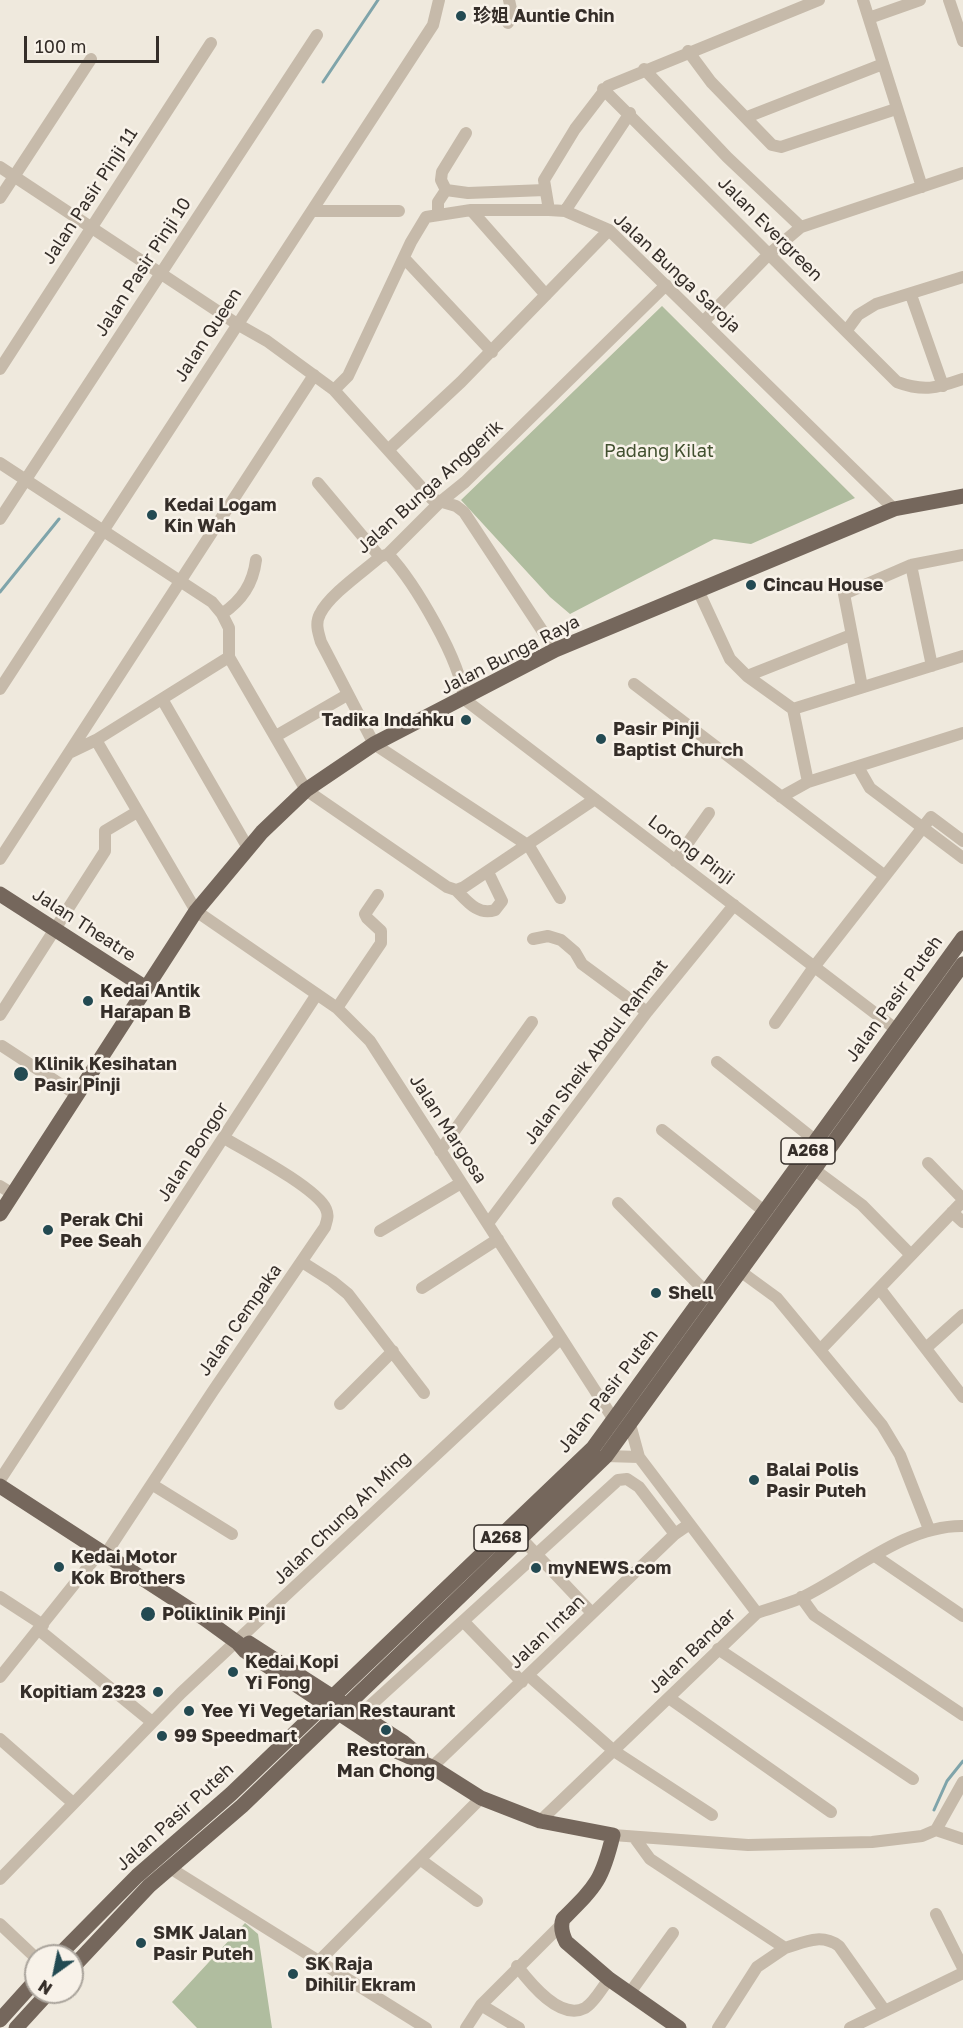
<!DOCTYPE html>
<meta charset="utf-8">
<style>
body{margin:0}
#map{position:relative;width:963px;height:2028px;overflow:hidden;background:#efe9dd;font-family:"Golos Text",sans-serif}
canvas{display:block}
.north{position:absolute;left:24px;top:1944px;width:60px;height:60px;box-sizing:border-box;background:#f8f2e9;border:2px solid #aaa49c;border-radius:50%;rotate:213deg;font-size:16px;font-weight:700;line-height:24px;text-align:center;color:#352e29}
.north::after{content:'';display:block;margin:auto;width:21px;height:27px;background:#234a52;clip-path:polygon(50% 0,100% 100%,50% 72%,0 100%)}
.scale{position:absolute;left:24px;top:36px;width:135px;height:27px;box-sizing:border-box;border:3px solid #352e29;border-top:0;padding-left:8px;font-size:18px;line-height:21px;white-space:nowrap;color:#352e29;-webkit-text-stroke:4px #f8f2e9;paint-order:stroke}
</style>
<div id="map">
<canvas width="963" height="2028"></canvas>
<div class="north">N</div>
<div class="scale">100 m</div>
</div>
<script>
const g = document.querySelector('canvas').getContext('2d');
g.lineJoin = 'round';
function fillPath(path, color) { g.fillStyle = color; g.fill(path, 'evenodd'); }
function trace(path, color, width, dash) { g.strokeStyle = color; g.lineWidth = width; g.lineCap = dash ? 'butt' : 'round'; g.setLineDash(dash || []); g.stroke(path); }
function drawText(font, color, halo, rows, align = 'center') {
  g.font = font + ' "Golos Text","Noto Sans SC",sans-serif'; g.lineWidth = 5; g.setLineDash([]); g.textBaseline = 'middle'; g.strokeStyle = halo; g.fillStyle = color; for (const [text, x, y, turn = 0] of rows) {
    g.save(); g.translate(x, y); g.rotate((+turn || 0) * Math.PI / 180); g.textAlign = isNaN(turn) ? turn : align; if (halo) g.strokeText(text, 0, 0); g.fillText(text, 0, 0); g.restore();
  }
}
fillPath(new Path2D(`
 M662,306l193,192 -104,46 -37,-5 -144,75 -20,-17 -89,-97z
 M245,1923l13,11 14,94h-75l-25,-26z`), '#b0bd9f');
trace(new Path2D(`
 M323,82l55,-82
 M0,592l59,-73
 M934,1810l13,-29 16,-20`), '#7fa4aa', 3);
trace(new Path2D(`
 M863,0l59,187
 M949,0l14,41
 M869,18l51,-18
 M508,23l3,-14 -2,-9
 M688,51l23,31 61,63 9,2 115,-38
 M644,69l83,88 74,70
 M603,89l294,293c27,10 40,6 66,-3
 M747,117l136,-53
 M0,167l237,157 30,17 67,49 98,109 24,7 8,6 91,138
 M446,190l-5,-10 1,-8 24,-39
 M0,198l91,-139
 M471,210l75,85
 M549,210l-5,-30 31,-51 33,-43 211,-86
 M312,211h87
 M565,211l65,-98
 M438,214v-12l8,-12 22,3 77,-3
 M404,258l88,94
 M911,295l32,91
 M704,321l65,-67 32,-27 162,-54
 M847,330l11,-15 18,-11 87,-27
 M0,369l211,-326
 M334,390l14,-14 63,-134 15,-25 45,-7h78l16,1 44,19 285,279
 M388,450l73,-68 148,-152
 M0,463l212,139 10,12 7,14v29l77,133 141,97 9,3 8,-3 131,-88
 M318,483l62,74
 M0,519l317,-484
 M388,554c27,29 73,107 76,145l433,331
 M698,590l32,69 17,17 46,33 170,-53
 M222,614c20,-14 31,-30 34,-54
 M932,666l-21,-101 52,-10
 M747,676l104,-41
 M634,684l251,192
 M862,687l-18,-93 67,-29
 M0,689l433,-664 6,-25
 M162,699l86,149
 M793,709l15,73
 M276,736l71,-41
 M96,740l100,171 141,97 33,33 244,379
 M71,752l25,-12 133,-83
 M858,767l12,21 93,70
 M781,797l27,-15 155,-49
 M0,859l314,-484
 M675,861l34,-48
 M456,890c11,11 22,26 39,20l7,-9 -14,-29
 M560,898l-31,-52 -155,-102 -53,-102c-3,-10 -6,-19 -1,-28 9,-19 44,-43 60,-57l8,-3 51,-51 26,-21 201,-197
 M533,939l15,-3 13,4 14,12 7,12 65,48
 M337,1008l44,-65v-12l-14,-13 -2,-4 13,-19
 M0,1015l105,-164v-20l32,-19
 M775,1023l39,-56 117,-150 32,24
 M2,1046l75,49
 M717,1062l99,79
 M662,1130l102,81
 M440,1151l92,-129
 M928,1163l35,36
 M815,1170l47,35 49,50
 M0,1186l13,8
 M618,1203l88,89
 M952,1212l11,10
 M489,1222l158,-210 87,-107
 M380,1231l81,-48
 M302,1262l30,19 16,13 76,99
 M740,1271l37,27 105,127 18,30 29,74
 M422,1288l76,-49
 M880,1289l83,108
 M822,1348l141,-147
 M926,1348l37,-33
 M340,1404l53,-53
 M630,1424l9,33 118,156
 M606,1456l33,1
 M0,1480l317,-486
 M153,1485l79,49
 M522,1539l70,74
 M105,1555l108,-164 112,-164c2,-7 4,-11 1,-18 -9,-21 -80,-58 -102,-71
 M875,1556l88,60
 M0,1597l43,28
 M801,1597l13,18 149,100
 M463,1621l59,61
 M39,1630l113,92
 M718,1649l195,130
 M528,1675l86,76 98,64
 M0,1677l100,-125
 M669,1698l162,114
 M361,1714l257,-234 9,-1 12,8 36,47
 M0,1739l73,64
 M432,1767l243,-233 13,-9
 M540,1821l217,-208c14,-5 30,-9 44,-15 50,-24 104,-73 162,-72
 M936,1830l27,-48
 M613,1835l135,10 124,-3 50,-6 14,-6 27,9
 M634,1837l16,22 135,89c20,-6 36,-15 54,-2l46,65
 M421,1860l56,41
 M170,1868l256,160
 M0,1879l181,-186 379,-354
 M936,1914l27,54
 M0,1924l36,34
 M319,1961l162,-163
 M517,1966c13,17 43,55 68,42 9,-5 17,-20 24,-29
 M629,1994l44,-61
 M481,2005l38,23
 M466,2028l15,-23 80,-80
 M718,2028l39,-61 28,-19
 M850,2028l113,-55`), '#c6baaa', 12);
trace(new Path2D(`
 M0,894l146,94
 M0,1214l196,-303 66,-79 44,-42 68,-46 181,-94 339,-141 69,-13
 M0,1486l205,133 33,24 7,8 151,100 36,16 49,31 59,23 73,14c-11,46 -17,51 -50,84 -3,8 -1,15 3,23l43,37 70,49
 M249,1643l154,99 18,15
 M58,1956l79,-80 94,-82 362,-346 370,-510
 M72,1968l77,-82 93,-80 364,-350 357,-492
 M0,2020l36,-40
 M16,2028l33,-36`), '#75675c', 15);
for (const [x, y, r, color] of [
 [461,16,6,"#234a52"],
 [152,515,6,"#234a52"],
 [751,585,6,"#234a52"],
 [466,720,6,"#234a52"],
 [601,739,6,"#234a52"],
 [88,1001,6,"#234a52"],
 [21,1074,8,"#234a52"],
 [48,1230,6,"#234a52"],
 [656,1293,6,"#234a52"],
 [754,1480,6,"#234a52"],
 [59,1567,6,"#234a52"],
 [536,1568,6,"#234a52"],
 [148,1614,8,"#234a52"],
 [233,1672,6,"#234a52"],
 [158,1692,6,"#234a52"],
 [189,1711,6,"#234a52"],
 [386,1730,6,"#234a52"],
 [162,1736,6,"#234a52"],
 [141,1943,6,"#234a52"],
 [293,1974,6,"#234a52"]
]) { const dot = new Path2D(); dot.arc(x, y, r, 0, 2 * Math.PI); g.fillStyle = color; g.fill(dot); trace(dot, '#f8f2e9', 2); }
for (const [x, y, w] of [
 [808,1151,54],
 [501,1538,54]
]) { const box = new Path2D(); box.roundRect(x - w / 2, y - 13, w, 26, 4.5); g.fillStyle = '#f8f2e9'; g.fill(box); trace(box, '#352e29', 1.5); }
drawText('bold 16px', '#352e29', null, [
 ["A268",808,1151],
 ["A268",501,1538]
]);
drawText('bold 18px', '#352e29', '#f8f2e9', [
 ["珍姐 Auntie Chin",473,16],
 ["Kedai Logam",164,505],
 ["Kin Wah",164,526],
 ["Cincau House",763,585],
 ["Tadika Indahku",454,720,"right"],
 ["Pasir Pinji",613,729],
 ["Baptist Church",613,750],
 ["Kedai Antik",100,991],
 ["Harapan B",100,1012],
 ["Klinik Kesihatan",34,1064],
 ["Pasir Pinji",34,1085],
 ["Perak Chi",60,1220],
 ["Pee Seah",60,1241],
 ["Shell",668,1293],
 ["Balai Polis",766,1470],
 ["Pasir Puteh",766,1491],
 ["Kedai Motor",71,1557],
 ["Kok Brothers",71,1578],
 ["myNEWS.com",548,1568],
 ["Poliklinik Pinji",162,1614],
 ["Kedai Kopi",245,1662],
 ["Yi Fong",245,1683],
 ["Kopitiam 2323",146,1692,"right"],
 ["Yee Yi Vegetarian Restaurant",201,1711],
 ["99 Speedmart",174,1736],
 ["Restoran",386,1750,"center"],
 ["Man Chong",386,1771,"center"],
 ["SMK Jalan",153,1933],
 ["Pasir Puteh",153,1954],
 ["SK Raja",305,1964],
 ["Dihilir Ekram",305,1985]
], 'left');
drawText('18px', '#352e29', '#f8f2e9', [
 ["Jalan Pasir Pinji 11",90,196,-57],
 ["Jalan Evergreen",770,229,45],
 ["Jalan Pasir Pinji 10",143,267,-57],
 ["Jalan Bunga Saroja",677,273,43],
 ["Jalan Queen",208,335,-57],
 ["Jalan Bunga Anggerik",430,487,-42],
 ["Jalan Bunga Raya",510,655,-27],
 ["Lorong Pinji",691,850,37],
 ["Jalan Theatre",84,925,33],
 ["Jalan Pasir Puteh",894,999,-54],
 ["Jalan Sheik Abdul Rahmat",596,1052,-53],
 ["Jalan Margosa",448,1129,57],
 ["Jalan Bongor",193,1152,-57],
 ["Jalan Cempaka",240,1320,-55],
 ["Jalan Pasir Puteh",608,1391,-52],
 ["Jalan Chung Ah Ming",342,1518,-44],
 ["Jalan Intan",547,1632,-44],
 ["Jalan Bandar",692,1651,-44],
 ["Jalan Pasir Puteh",175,1817,-42]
]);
drawText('18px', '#41502f', '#f8f2e9', [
 ["Padang Kilat",659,451]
]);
</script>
